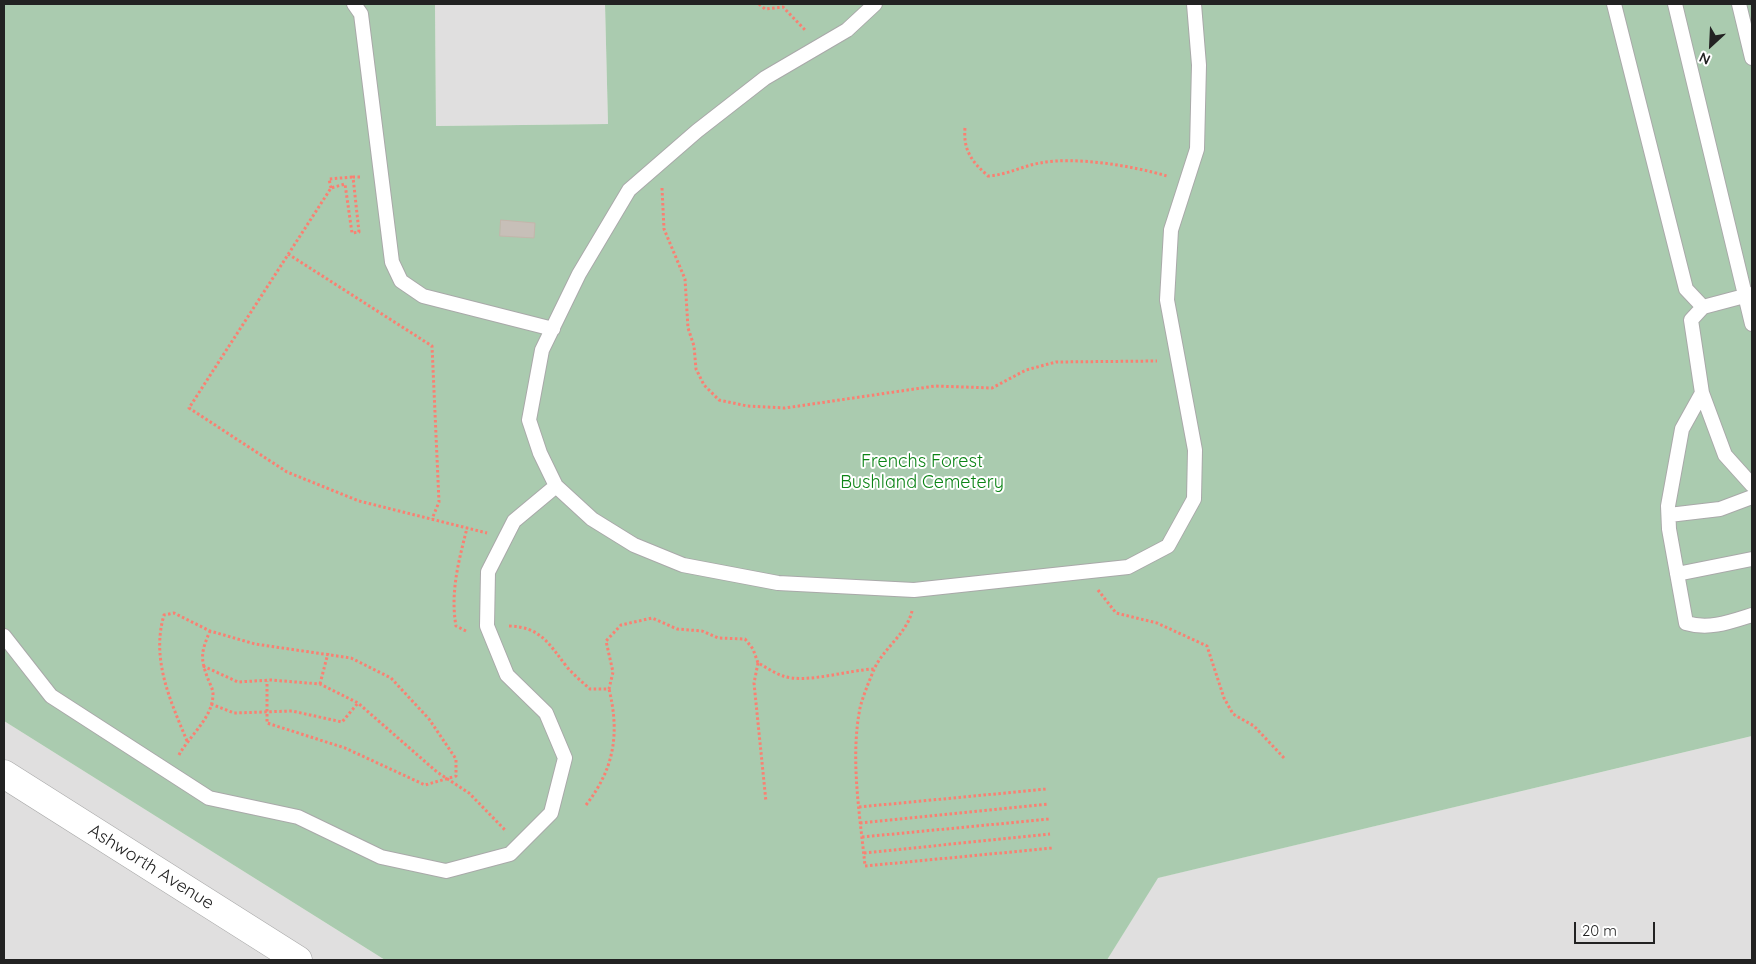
<!DOCTYPE html>
<style>
body{margin:0}
#map{position:relative;width:1756px;height:964px;overflow:hidden;background:#f2efe9;font-family:Quicksand,sans-serif}
canvas{display:block}
.frame{position:absolute;inset:0;border:5px solid #222;pointer-events:none}
.north{position:absolute;left:1686px;top:20px;width:50px;height:50px;-webkit-text-stroke:4px #fff;paint-order:stroke;rotate:205deg;font-size:14px;font-weight:700;line-height:20px;text-align:center;color:#222}
.north::after{content:'';display:block;margin:auto;width:18px;height:22px;background:#222;clip-path:polygon(50% 0,100% 100%,50% 72%,0 100%)}
.scale{position:absolute;left:1574px;top:922px;width:81px;height:22px;box-sizing:border-box;border:2px solid #222;border-top:0;padding-left:6px;font-size:15px;line-height:18px;white-space:nowrap;color:#222;-webkit-text-stroke:4px #fff;paint-order:stroke}
</style>
<div id="map">
<canvas width="1756" height="964"></canvas>
<div class="frame"></div>
<div class="north">N</div>
<div class="scale">20 m</div>
</div>
<script>
const g = document.querySelector('canvas').getContext('2d');
g.lineJoin = 'round';
function fillPath(path, color) { g.fillStyle = color; g.fill(path, 'evenodd'); }
function trace(path, color, width, dash) { g.strokeStyle = color; g.lineWidth = width; g.lineCap = dash ? 'butt' : 'round'; g.setLineDash(dash || []); g.stroke(path); }
function drawText(font, color, halo, rows, align = 'center') {
  g.font = font + ' Quicksand,sans-serif'; g.lineWidth = 4; g.setLineDash([]); g.textBaseline = 'middle'; g.strokeStyle = halo; g.fillStyle = color; for (const [text, x, y, turn = 0] of rows) {
    g.save(); g.translate(x, y); g.rotate((+turn || 0) * Math.PI / 180); g.textAlign = isNaN(turn) ? turn : align; if (halo) g.strokeText(text, 0, 0); g.fillText(text, 0, 0); g.restore();
  }
}
fillPath(new Path2D(`
 M435,4h170l3,120 -172,2z
 M4,721l381,239h-381z
 M1752,736v224h-645l50,-82z`), '#e0dfdf');
fillPath(new Path2D(`
 M4,4h431l1,122 172,-2 -3,-120h1147v732l-594,142 -51,82h-722l-381,-239z`), '#aacbaf');
const building = new Path2D(`
 M501,220l34,3 -1,15 -34,-2z`);
fillPath(building, '#c7bfb8');
trace(building, '#c4b6ab', 1);
const lane = new Path2D(`
 M354,4l7,10 31,248 9,19 22,15 130,33
 M875,4l-28,26 -82,48 -68,53 -68,59 -50,84 -37,76 -13,70 11,33 16,33 36,33 42,26 49,20 95,18 136,7 214,-23 40,-21 26,-47 1,-49 -28,-150 4,-70 26,-81 2,-84 -5,-61
 M1614,4l72,285 17,18
 M1675,4l77,320
 M1739,4l13,54
 M1752,294l-49,13 -12,13 11,73 23,62 27,30
 M1702,393l-20,36 -14,77 1,23 17,94c23,7 44,-1 66,-8
 M1669,515l51,-6 32,-12
 M1677,574l75,-15
 M4,636l47,60 158,102 89,19 83,40 65,14 64,-17 41,-41 14,-55 -19,-45 -39,-38 -20,-49 1,-54 26,-51 42,-35`);
const street = new Path2D(`
 M4,774l294,186`);
trace(lane, '#a9a9a9', 16);
trace(street, '#a9a9a9', 29);
trace(new Path2D(`
 M759,4l6,5 18,-2 23,24
 M965,128c-2,22 7,34 23,48 19,-1 34,-10 52,-13 35,-7 93,3 127,13
 M360,177h-7l6,55 -7,1 -7,-49 -14,4 -142,220 98,64 72,29 128,32
 M331,188l-2,-9 24,-2
 M662,188l2,41 21,50 3,49 6,18 2,23 8,16 15,15 28,6 38,2 150,-22 57,2 34,-18 30,-8 101,-1
 M288,254l144,92 7,156 -7,17
 M1098,590l18,23 41,10 50,23 17,52 9,16 21,12 31,33
 M912,611c-5,23 -31,39 -39,61 -5,12 -10,24 -13,36 -10,51 0,107 5,158l188,-18
 M509,626c32,1 40,18 58,41 7,8 15,15 23,22h19l4,-17 -7,-31 15,-16 31,-7 25,11 25,2 16,7 27,1 8,10 5,14c8,4 16,10 25,13 23,8 65,-6 91,-7
 M466,631l-10,-5c-6,-34 3,-66 11,-98
 M758,663l-4,20 12,119
 M203,666l35,16 33,-2 49,4 38,19 79,69 32,21 36,37
 M320,684l8,-31
 M211,704l23,9 58,-2 50,11 16,-19
 M187,741c-17,-41 -36,-82 -23,-126l10,-2 36,18 45,13 96,14 40,20 38,41 27,40v17l-31,9 -80,-37 -78,-25v-42
 M179,755c10,-19 34,-37 34,-61 0,-5 -3,-10 -5,-15 -8,-21 -7,-27 2,-48
 M586,805c28,-36 34,-71 23,-116
 M859,807l188,-18
 M860,823l188,-19
 M862,837l188,-18
 M864,853l186,-19`), '#fa8072', 3, [2.5, 2.5]);
trace(lane, '#fff', 14);
trace(street, '#fff', 28);
drawText('18px', '#0c8416', '#fff', [
 ["Frenchs Forest",922,462],
 ["Bushland Cemetery",922,483]
]);
drawText('18px', '#222', '#fff', [
 ["Ashworth Avenue",151,867,32]
]);
</script>
